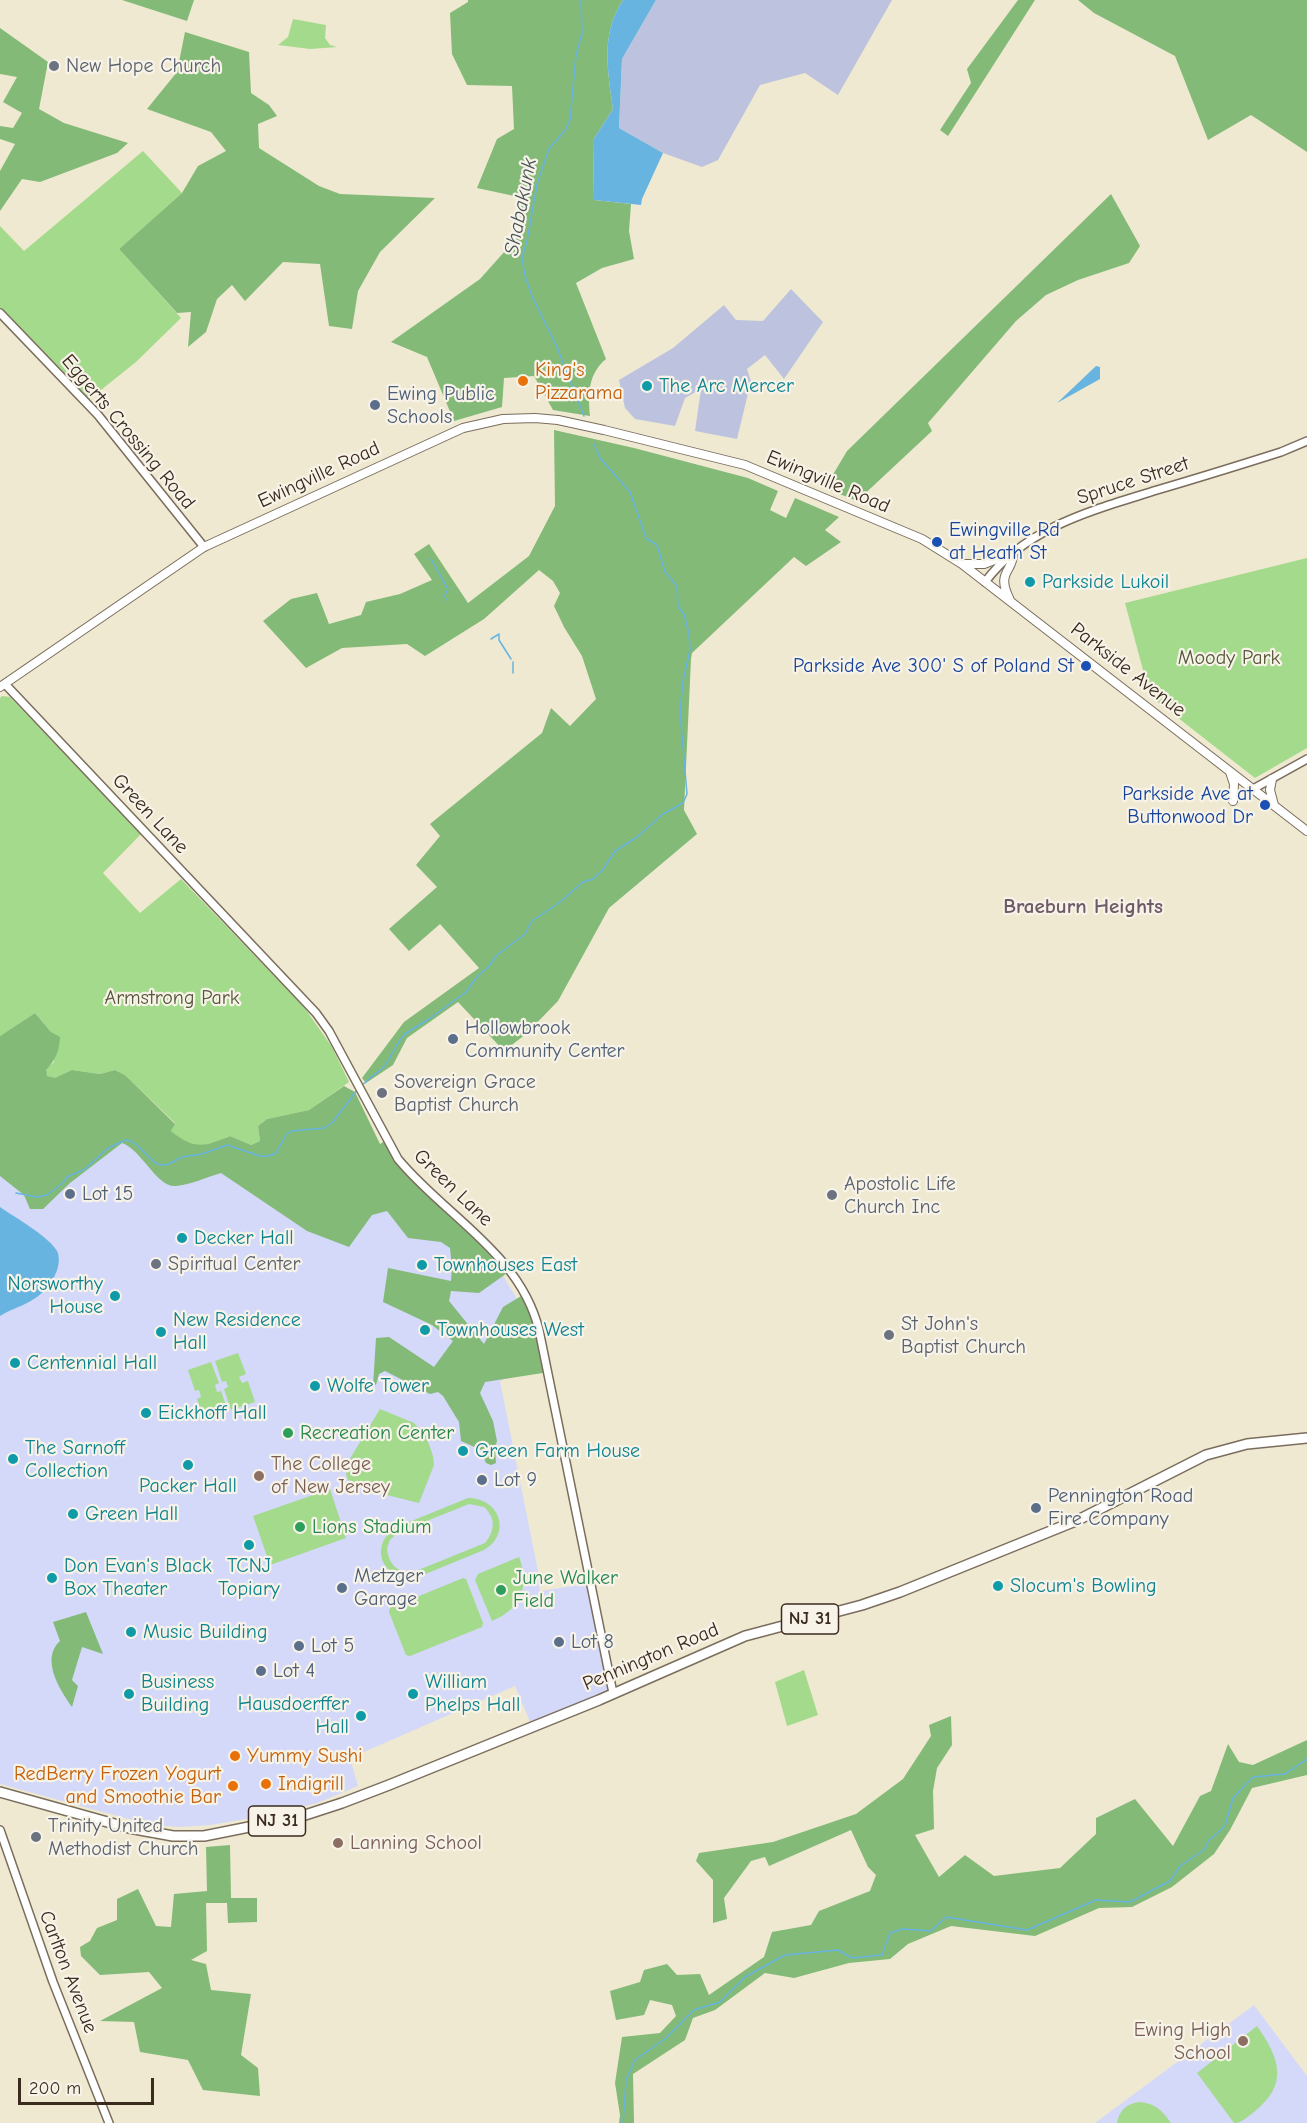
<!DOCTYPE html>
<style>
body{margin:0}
#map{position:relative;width:1307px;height:2123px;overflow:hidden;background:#efe9d1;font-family:"Comic Neue",sans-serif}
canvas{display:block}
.scale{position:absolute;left:18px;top:2078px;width:136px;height:27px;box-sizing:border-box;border:3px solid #3b2a1e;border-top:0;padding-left:8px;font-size:18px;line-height:21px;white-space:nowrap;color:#3b2a1e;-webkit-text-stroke:4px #f7f3e8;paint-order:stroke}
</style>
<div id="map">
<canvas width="1307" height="2123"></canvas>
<div class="scale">200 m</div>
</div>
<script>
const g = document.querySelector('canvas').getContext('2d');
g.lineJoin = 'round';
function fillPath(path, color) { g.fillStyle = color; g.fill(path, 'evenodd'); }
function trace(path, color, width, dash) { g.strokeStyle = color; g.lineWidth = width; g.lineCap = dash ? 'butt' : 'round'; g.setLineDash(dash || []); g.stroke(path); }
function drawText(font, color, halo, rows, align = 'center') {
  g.font = font + ' "Comic Neue",sans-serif'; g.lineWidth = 4.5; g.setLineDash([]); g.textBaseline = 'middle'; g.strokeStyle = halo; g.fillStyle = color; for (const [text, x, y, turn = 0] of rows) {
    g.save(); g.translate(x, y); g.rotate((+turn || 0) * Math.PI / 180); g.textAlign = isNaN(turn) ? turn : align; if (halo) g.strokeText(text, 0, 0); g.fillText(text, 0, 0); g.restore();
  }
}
fillPath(new Path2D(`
 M115,1132l294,55 89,80 25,42 16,57 -39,15 38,190 2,20 46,-7 22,107 -77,33 -16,-38 -165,72 8,28 -41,17 -47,12 -60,10 -30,2 -29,-2 -151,-41v-610z
 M1254,2005l53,71v47h-212z`), '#d4d8f9');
fillPath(new Path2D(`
 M656,0h236l-54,95 -33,-22 -45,12 -42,75 -16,7 -39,-14 -44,-25 3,-69z
 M791,289l32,33 -39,57 -19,-24 -18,14 4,12 -14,58 -42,-8 6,-42 -16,9 -10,28 -40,-7 -10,-11 -6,-28 54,-32 51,-43 12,15 27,1z`), '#bdc3de');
fillPath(new Path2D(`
 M293,19l33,6 -1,13 5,7 7,2 -27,2 -32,-4 10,-8z
 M143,151l39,42 -63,56 62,69 -45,44 -50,40 -86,-89v-87l24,25z
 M1307,558v190l-52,30 -105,-82 -25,-93z
 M2,696l8,1 131,137 -38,39 37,40 41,-34 123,128 28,40 17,35 -40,28 -42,9 -9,7 2,15 -9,4 -21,-9c-27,11 -35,15 -59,-5l4,-8 -50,-48 -10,-5 -15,4 -28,-4 -17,9 -8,-3 -2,-6 9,-8 -3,-30 -16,-19 -35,23v-338z
 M238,1353l8,21 -7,3 3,6 6,-2 7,21 -24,8 -7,-21 4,-2 -2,-6 -4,1 -7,-21z
 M211,1362l8,21 -4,2 2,7 4,-1 7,20 -24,8 -7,-20 4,-2 -2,-7 -4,1 -7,-21z
 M380,1409l34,14 12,13 7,20 1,9 -15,38 -52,-13 -19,-10 -2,-6 5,-17z
 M330,1489l16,49 -76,27 -17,-49z
 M468,1498c32,0 44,36 16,52l-83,34c-3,-7 -8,-9 -13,-15 -13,-14 -7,-33 9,-42zM469,1504l15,3c12,11 11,24 1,36l-74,30c-15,-1 -23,-10 -24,-25l3,-8 7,-7z
 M519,1557c11,29 2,52 -27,64l-17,-41 3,-6z
 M463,1578l3,1 17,44 -1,4 -72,29 -4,-1 -17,-43 1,-4z
 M804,1670l14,45 -31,11 -12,-44z
 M1257,2026c23,33 32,58 -3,86 -7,5 -12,11 -20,11l-37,-50z
 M1139,2102c16,1 23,8 32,21h-54c2,-12 9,-19 22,-21z`), '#a4da8b');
fillPath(new Path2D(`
 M122,0h72l-7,21z
 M468,0h155c-23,35 -15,70 -10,109l-20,31 1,60 37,4 -2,27 5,28 -32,9 -26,15 30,76c-18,15 -18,35 -16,57l-37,-6 -19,-34 -30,2 -2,29 -48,14 -27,-64 -36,-15 89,-63 42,-47 -3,-35 -42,-9 20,-49 17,-10 -2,-43 -45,-1 -15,-31 -2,-41 18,-11z
 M1018,0h17l-87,136 -8,-6 31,-47 -4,-14z
 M1078,0h229v152l-56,-37 -43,25 -33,-84 -81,-43z
 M0,28l48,34 -9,47 25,14 64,20 -11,10 -77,29 -18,-3 -22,32v-40l15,-27 -15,-5v-13l13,2 9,-15 -19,-11 14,-25 -17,-3z
 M185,32l64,20 2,41 18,12 8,11 -19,8 1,24 60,38 21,8 95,4 -55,54 -22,39 -6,38 -23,-3 -9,-62 -37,-2 -38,39 -13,-16 -15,14 -11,33 -18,15 3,-35 -14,1 -58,-64 63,-56 16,-27 28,-15 -15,-19 -64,-23 30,-37z
 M1111,194l29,52 -11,17 -51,17 -32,15 -30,26 -88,102 4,8 -75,70 -32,-13 22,-37z
 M554,430l80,18 114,30 30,13 -8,19 16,8 9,-20 44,19 -14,13 16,12 -35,24 -12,-9 -102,96 -1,6 -7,151 13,24 -88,74 -51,93 -32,33 -22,17 -46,-49 -51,36 -14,27 -27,18 -4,-5 42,-56 75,-54 -39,-44 -31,27 -20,-22 48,-42 -21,-22 24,-29 -10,-12 112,-91 9,-25 19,18 26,-27 -14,-43 -18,-29 -10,-21 6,-13 -7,-12 -14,-11 -55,49 -59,37 -18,-12 -65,4 -36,20 -43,-47 28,-22 26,-6 12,31 32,-9 5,-13 34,-8 32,-14 -18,-26 15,-10 39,59 61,-47 26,-50z
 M35,1013l16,19 9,5c-1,14 -4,23 -14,33l1,6 8,2 17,-8 28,4 15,-4 10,5 50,49 -4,7c24,19 32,16 59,5l21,9 9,-4 -2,-15 9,-7 42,-9 35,-24 11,6 25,52 9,-6 18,28 103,105 -31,22 -28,-2 -2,10 35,43 19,-37 23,-14 23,79 -64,10 -5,11 13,28 4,20 -2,7 1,15 -5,2 -5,-2 -5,-13 -20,-9 -2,-19 -16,-26 -5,-4 -8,2 -45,-23 -6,3 -3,11 -3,1 3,-48 13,-1 45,30 19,-26 -21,-16 -49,-23 5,-34 63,13 1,-14 -2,-19 -9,-6 -33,-4 -21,-27 -15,4 -23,32 -42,-16 -86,-58c-14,4 -31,12 -45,13 -19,2 -34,-36 -54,-43l-52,40 -27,26h-13l-6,-14 -24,-19v-140z
 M86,1612l17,42 -21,-7 -10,33 6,6 -6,21c-12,-17 -32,-48 -12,-66l-7,-19z
 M951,1716l1,29 -15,23 -4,23 1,38 -19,6 24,42 26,-22 29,21 66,-8 36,-34v-16l39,-19 38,47 27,-50 11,-5 17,-47 11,18 14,3 54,-25v35l-55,13 -22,42 -16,24 -42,33 -40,20 -33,1 -64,28 -84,-10 -43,18 -18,15 -41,4 -55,15 -29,-5 -50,37 -22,8 -8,22 -52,34 1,49h-15l1,-8 -5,-32 7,-46 38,-4 16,-17 -4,-11 -22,-5 -6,15 -28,5 -6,-29 30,-9 4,-12 23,-6 10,11 23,-1 9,21 55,-38 8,-25 39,-7 8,-14 51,-20 6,-16 -8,-8 -17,-37 -82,36 -4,-9 -14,4 -27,37 3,21 -14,4v-43l-17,-19 3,-8 74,-11 83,-28 47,-35 28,-43 -2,-11z
 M230,1845l1,53h26v24l-29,1 -1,-20h-21l1,48 -16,9 15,4 5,26 40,4 -10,61 17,13 2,28 -57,-6 -15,-30 -48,-8 -6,-30 -34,-1 62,-33 -13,-16 -49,3 -19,-19 -1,-9 10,-6 7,-13 20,-8v-21l21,-10 18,37 15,1 3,-33 33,-3 -1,-44z`), '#83ba77');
fillPath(new Path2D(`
 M623,0h33l-34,59 -3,69 44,25 -21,46 -1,6 -47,-5 -1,-60 20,-31c-5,-39 -13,-74 10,-109z
 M1096,366l4,1v12l-43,24z
 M0,1207c14,10 52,31 58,46 2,8 0,16 -3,22 -5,12 -15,21 -26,27 -9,5 -20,8 -29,14z`), '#67b4e0');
trace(new Path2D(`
 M581,0l1,33 -6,22 -6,65 -4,9 -17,20 -12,35 -10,57 -5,17 3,18 7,20 24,49 28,71
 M431,559l17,30 -3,6 1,5
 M491,639l8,-5v6l12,19
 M513,662v11
 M362,1085l23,-19 13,-23 7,-9 24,-15 37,-27 10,-14 14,-13 6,-9 29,-22 7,-13 28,-19 23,-20 10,-3 9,-8 13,-20 22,-14 26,-23 20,-11 4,-9 -7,-82 3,-31 7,-31 -1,-16 -5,-20 -6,-7 -1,-21 -12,-14 -8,-27 -11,-7 -16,-46 -30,-34 -6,-14
 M16,1193l21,4 10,-2 16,-12 4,-6 18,-8 22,-20 18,-9 6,1 6,4 18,18 6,2 8,-1 13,-7 20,-3 25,-9 33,11h9l7,-3 10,-18 6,-4 32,-3 9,-6 24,-32
 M623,2123l3,-43 9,-20 31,-22 28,-28 26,-8 25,-25 40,-22 53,-5 14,8 30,-3 8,-22 13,-4 28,2 15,-14 81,13 69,-30 34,2 40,-21 10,-15 25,-17 3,-8 17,-15 8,-28 20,-21 32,-3 22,-15`), '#67b4e0', 1.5);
const tertiary = new Path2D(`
 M0,313l98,102 106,132
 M985,582c42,-56 109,-72 172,-92 41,-12 83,-25 124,-38l26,-11
 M5,684l311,329 13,18 69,128c47,57 122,94 141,171l74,363
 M1253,789l54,-30
 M0,1830l53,152 56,141`);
const secondary = new Path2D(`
 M964,564h20l29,-11c1,19 -18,18 -3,47
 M0,687l204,-140 259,-119 40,-9 32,-1 23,2 46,10 141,35 177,74 40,25 345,267
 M1230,772l4,12 -1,17
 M1272,779l-2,11 4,15`);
const primary = new Path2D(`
 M0,1792l129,36 44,8h31l95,-19 43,-14 47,-18 210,-85 146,-64 117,-31 38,-13 178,-72 128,-65 41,-11 60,-6`);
trace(tertiary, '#7a6d5d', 10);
trace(secondary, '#7a6d5d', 10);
trace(primary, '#7a6d5d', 12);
trace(tertiary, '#fff', 7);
trace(secondary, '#fff', 8);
trace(primary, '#fff', 9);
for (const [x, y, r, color] of [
 [54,66,6,"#6b7280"],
 [523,381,6,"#e8710a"],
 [647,386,6,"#0f9aa8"],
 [375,405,6,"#5c6f8a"],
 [937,542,6,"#1a4fb4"],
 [1030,582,6,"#0f9aa8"],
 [1086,666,6,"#1a4fb4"],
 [1265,805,6,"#1a4fb4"],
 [453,1039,6,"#5c6f8a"],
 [382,1093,6,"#6b7280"],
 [70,1194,6,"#5c6f8a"],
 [832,1195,6,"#6b7280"],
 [182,1238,6,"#0f9aa8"],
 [156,1264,6,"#6b7280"],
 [422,1265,6,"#0f9aa8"],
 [115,1296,6,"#0f9aa8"],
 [425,1330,6,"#0f9aa8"],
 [161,1332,6,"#0f9aa8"],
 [889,1335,6,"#6b7280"],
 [15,1363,6,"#0f9aa8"],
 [315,1386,6,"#0f9aa8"],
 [146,1413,6,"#0f9aa8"],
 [288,1433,6,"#2e9e5b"],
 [463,1451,6,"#0f9aa8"],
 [13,1459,6,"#0f9aa8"],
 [188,1465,6,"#0f9aa8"],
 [259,1476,6,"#8d6e63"],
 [482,1480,6,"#5c6f8a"],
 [1036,1508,6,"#5c6f8a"],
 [73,1514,6,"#0f9aa8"],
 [300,1527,6,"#2e9e5b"],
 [249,1545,6,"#0f9aa8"],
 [52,1578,6,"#0f9aa8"],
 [998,1586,6,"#0f9aa8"],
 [342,1588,6,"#5c6f8a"],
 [501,1590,6,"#2e9e5b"],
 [131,1632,6,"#0f9aa8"],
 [559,1642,6,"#5c6f8a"],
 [299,1646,6,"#5c6f8a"],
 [261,1671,6,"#5c6f8a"],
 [129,1694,6,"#0f9aa8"],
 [413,1694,6,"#0f9aa8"],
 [361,1716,6,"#0f9aa8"],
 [235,1756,6,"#e8710a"],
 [266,1784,6,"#e8710a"],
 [233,1786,6,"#e8710a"],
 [36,1837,6,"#6b7280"],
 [338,1843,6,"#8d6e63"],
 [1243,2041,6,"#8d6e63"]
]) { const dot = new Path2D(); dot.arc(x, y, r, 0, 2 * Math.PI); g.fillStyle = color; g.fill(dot); trace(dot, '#f7f3e8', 2); }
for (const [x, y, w] of [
 [810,1619,57],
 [277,1821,57]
]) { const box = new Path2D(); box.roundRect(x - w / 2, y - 15, w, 30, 4.5); g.fillStyle = '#f7f3e8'; g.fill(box); trace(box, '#3b2a1e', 1.5); }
drawText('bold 18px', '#3b2a1e', null, [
 ["NJ 31",810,1619],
 ["NJ 31",277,1821]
]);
drawText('20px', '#5b616d', '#f7f3e8', [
 ["New Hope Church",66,66],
 ["Sovereign Grace",394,1082],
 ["Baptist Church",394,1105],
 ["Apostolic Life",844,1184],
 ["Church Inc",844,1207],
 ["Spiritual Center",168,1264],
 ["St John's",901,1324],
 ["Baptist Church",901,1347],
 ["Trinity United",48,1826],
 ["Methodist Church",48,1849]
], 'left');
drawText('20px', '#c56008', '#f7f3e8', [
 ["King's",535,370],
 ["Pizzarama",535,393],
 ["Yummy Sushi",247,1756],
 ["RedBerry Frozen Yogurt",221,1774,"right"],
 ["and Smoothie Bar",221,1797,"right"],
 ["Indigrill",278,1784]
], 'left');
drawText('20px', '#0d838f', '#f7f3e8', [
 ["The Arc Mercer",659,386],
 ["Parkside Lukoil",1042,582],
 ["Decker Hall",194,1238],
 ["Townhouses East",434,1265],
 ["Norsworthy",103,1284,"right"],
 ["House",103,1307,"right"],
 ["New Residence",173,1320],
 ["Hall",173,1343],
 ["Townhouses West",437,1330],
 ["Centennial Hall",27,1363],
 ["Wolfe Tower",327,1386],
 ["Eickhoff Hall",158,1413],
 ["The Sarnoff",25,1448],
 ["Collection",25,1471],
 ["Green Farm House",475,1451],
 ["Packer Hall",188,1486,"center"],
 ["Green Hall",85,1514],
 ["Don Evan's Black",64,1566],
 ["Box Theater",64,1589],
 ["TCNJ",249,1566,"center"],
 ["Topiary",249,1589,"center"],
 ["Slocum's Bowling",1010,1586],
 ["Music Building",143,1632],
 ["Business",141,1682],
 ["Building",141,1705],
 ["William",425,1682],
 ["Phelps Hall",425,1705],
 ["Hausdoerffer",349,1704,"right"],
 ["Hall",349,1727,"right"]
], 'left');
drawText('20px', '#4e5e75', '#f7f3e8', [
 ["Ewing Public",387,394],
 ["Schools",387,417],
 ["Hollowbrook",465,1028],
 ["Community Center",465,1051],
 ["Lot 15",82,1194],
 ["Lot 9",494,1480],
 ["Pennington Road",1048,1496],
 ["Fire Company",1048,1519],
 ["Metzger",354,1576],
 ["Garage",354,1599],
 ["Lot 8",571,1642],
 ["Lot 5",311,1646],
 ["Lot 4",273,1671]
], 'left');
drawText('20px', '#3b2a1e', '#f7f3e8', [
 ["Eggerts Crossing Road",128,432,50],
 ["Ewingville Road",319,475,-25],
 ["Spruce Street",1133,481,-18],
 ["Ewingville Road",828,482,23],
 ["Parkside Avenue",1128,670,38],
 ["Green Lane",150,814,47],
 ["Green Lane",453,1188,44],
 ["Pennington Road",651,1657,-23],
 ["Carlton Avenue",68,1972,69]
]);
drawText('20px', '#164399', '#f7f3e8', [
 ["Ewingville Rd",949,530,"left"],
 ["at Heath St",949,553,"left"],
 ["Parkside Ave 300' S of Poland St",1074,666],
 ["Parkside Ave at",1253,794],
 ["Buttonwood Dr",1253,817]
], 'right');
drawText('20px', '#555639', '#f7f3e8', [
 ["Moody Park",1229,658],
 ["Armstrong Park",172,998]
]);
drawText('20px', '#27864d', '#f7f3e8', [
 ["Recreation Center",300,1433],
 ["Lions Stadium",312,1527],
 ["June Walker",513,1578],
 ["Field",513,1601]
], 'left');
drawText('20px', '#785e54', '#f7f3e8', [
 ["The College",271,1464],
 ["of New Jersey",271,1487],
 ["Lanning School",350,1843],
 ["Ewing High",1231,2030,"right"],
 ["School",1231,2053,"right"]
], 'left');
drawText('italic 21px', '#485358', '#f7f3e8', [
 ["Shabakunk",521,207,-79]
]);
drawText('bold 21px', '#6e5b67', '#f7f3e8', [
 ["Braeburn Heights",1083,907]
]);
</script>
